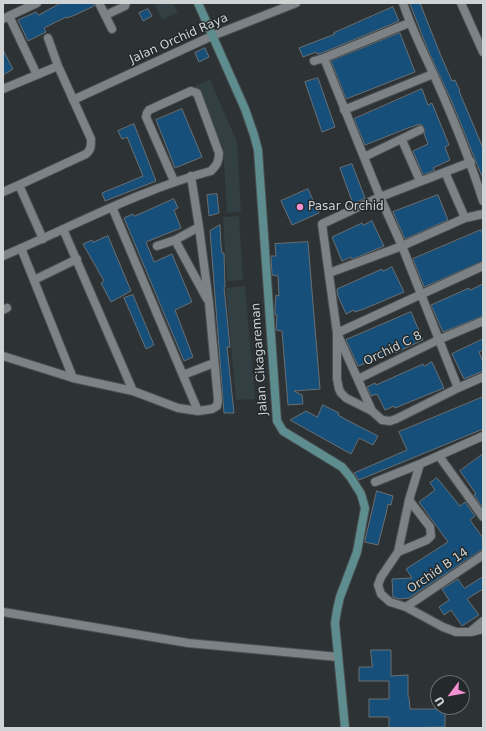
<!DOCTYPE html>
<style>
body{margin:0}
#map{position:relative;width:486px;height:731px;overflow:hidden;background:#2d3335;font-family:"DejaVu Sans",sans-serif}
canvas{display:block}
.frame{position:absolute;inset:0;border:4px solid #cfd3d4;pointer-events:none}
.north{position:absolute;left:430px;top:675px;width:40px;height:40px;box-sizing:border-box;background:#24292b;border:1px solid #686d6f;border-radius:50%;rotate:238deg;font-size:11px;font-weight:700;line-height:16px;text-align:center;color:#cfd3d4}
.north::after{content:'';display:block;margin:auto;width:14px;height:18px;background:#f591d2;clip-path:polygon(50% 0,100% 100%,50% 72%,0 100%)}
</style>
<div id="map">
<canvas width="486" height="731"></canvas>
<div class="frame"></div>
<div class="north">U</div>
</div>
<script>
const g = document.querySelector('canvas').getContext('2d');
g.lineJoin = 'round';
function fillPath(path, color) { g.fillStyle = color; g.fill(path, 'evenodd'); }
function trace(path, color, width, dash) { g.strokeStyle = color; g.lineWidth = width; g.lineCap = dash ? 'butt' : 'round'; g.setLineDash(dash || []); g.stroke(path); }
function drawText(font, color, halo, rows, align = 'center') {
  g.font = font + ' "DejaVu Sans",sans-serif'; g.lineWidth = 3; g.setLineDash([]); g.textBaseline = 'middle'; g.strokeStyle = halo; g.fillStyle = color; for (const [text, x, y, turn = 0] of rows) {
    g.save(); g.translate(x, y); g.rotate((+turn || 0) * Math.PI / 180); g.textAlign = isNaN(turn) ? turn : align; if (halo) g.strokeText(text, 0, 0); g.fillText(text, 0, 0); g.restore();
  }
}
fillPath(new Path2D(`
 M154,3h19l5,9 -16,8z
 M210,80l27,62 4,70 -14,1 -4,-65 -28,-62z
 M239,216l4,64 -16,1 -4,-64z
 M245,286l10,113 -19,1 -10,-112z`), '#323f43');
const building = new Path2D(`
 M61,3h33v3l-19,9 -8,3 -1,-1 -22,11 2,4 -18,9 -10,-21 18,-8 2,3z
 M410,3h10l21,53 11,25 3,-1 5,11h-1l24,57v31l-31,-77 -24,-52z
 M393,7l6,14 -77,32 -5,1 -1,-2 -13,5 -4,-9 36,-14 -1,-1z
 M148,9l4,7 -9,5 -4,-8z
 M400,33l15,39 -69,27 -15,-38z
 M205,48l4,9 -10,5 -4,-9z
 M3,50l10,19 -10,6z
 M318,78l17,49 -13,5 -17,-50z
 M422,89l6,16 4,-2 17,42 -4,2 5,13 -17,8 2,2 -12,5 -10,-24 15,-7 -4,-10 1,-4 -2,-4 -3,-2 -12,4 -43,17 -11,-26z
 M182,109l20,48 -27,11 -19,-48z
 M134,124l22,57 -51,20 -3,-8 41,-17 -16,-39 -5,2 -4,-8z
 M352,164l13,34 -12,6 -13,-36z
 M308,189l11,24 -27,12 -11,-24z
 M217,194l2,19 -10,3 -2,-21z
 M438,195l10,25 -43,19 -12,-27z
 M174,199l4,9 -4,2 7,18 -35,14 8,20 18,-8 20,48 -17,8 18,47 -9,4 -60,-143 9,-4 1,2z
 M372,221l12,25 -24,10 -8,3 -1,-2 -9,4 -10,-24 30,-14 1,2z
 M220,225l1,21 1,7h2l1,34h-1l6,60h-3l7,66h-10l-14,-182z
 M481,230l2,5v26l-59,26 -11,-28z
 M108,236l23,55 -20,11 -10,-19 3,-2 -21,-37 9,-4 1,2z
 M308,242l12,147 -26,2 8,4 1,9 -15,1 -6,-74 -6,-1 1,-15h-2v-8l1,-12 3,1 -1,-20 -6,-1 -1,-19h5l-1,-12z
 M392,267l12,25 -40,17 -9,3 -1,-2 -8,4 -8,-18 -1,-7 45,-20 1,2z
 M483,284v32l-40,16 -12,-27 38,-17 1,2z
 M133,295l21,50 -8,4 -22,-51z
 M411,312l12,28 -24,11 -41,15 -12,-26z
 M483,339v11l-4,2 4,10v9l-19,8 -12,-25z
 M432,362l12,26 -49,20 -1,-2 -9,4 -8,-16 -6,2 -4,-9 8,-4 1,2 47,-21 1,2z
 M483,397v32l-124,51 -5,-7 53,-23 -8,-18z
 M323,405l16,8 -1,2 7,4 33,17 -5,9 -14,-7 -8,16 -61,-34 16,-9 11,6z
 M483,454v54l-9,-13 2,-1 -16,-23z
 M437,478l23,28 5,-4 10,14 -5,4 13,18v11l-74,49 -10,1 -6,-2 -1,-18 20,-1 -6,-9 42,-27 -29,-40 16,-12 -5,-7z
 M377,491l16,5 -2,9 -3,-1 -2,10 -8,31 -13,-3z
 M483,577v12l-16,10 12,16 -17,11 -11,-16 -7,5 -5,-8 10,-7 -7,-11 16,-10 6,9z
 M371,650h20v26l17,-1v22h1l1,12h35v18l-56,1v-11h-20v-18h20v-18h-30v-14h13z`);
fillPath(building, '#154f7a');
trace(building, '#6a6f73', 1);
const street = new Path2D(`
 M99,3l13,26
 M403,3c8,24 19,47 30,70 19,42 36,84 50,128
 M461,3l22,49
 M106,15l19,-9 1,-3
 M9,16l28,-13
 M3,19l6,-3 28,59
 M324,58l56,139 22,49 56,142
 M314,61l10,-3 85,-35
 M3,89l55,-23
 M73,100l139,-64 84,-33
 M344,110l89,-36
 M402,140l18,41
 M364,157l56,-27
 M471,162l-91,35 -58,27 15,109v46l2,10 2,4 5,5 26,13 10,9 8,1 6,-2 62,-31 25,-11
 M445,172l20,46
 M3,192l16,-7
 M112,207l86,204
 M63,229l70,162
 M43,239l-24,-54 67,-31c5,-4 5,-8 5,-15l-33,-73 -10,-28
 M175,240l32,59
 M157,246l18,-6 24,-13
 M21,248l52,130
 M3,256c69,-29 136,-66 208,-85 6,-6 8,-10 8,-18l-22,-60 -6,-2 -42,19 -2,3 -1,4 28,64
 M329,273l73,-27 63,-28 18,-4
 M34,280l43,-21
 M3,310l4,-2
 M3,356l70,22 60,13 45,17 20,3 14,-2 5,-3 1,-6 -9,-97 -10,-76 -8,-51
 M183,375l31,-12
 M358,379l80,-39 45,-19
 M372,411l-35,-78 146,-67
 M439,456l44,61
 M420,464l-11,36 -11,52 -17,25 -3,8 3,9 9,8 16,5 37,20 13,5h15l12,-3
 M375,482l45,-18 63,-28
 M398,552l29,-12 4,-4 -1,-9 -21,-27
 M406,607l77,-52
 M3,612l185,31 150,14
 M471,631l12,-10`);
const secondary = new Path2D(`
 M198,3l47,106 9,26 4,15 19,271 6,10 59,36 9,11 10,16 4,14 -8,44 -17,45 -3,13 -2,13 10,105`);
trace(street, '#4a4f50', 10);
trace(secondary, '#4a4f50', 10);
trace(street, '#7c8285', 8);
trace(secondary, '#5e8d90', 8);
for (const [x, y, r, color] of [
 [300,207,4,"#f591d2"]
]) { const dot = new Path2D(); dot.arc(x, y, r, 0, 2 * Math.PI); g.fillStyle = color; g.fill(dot); trace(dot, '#24292b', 1.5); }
drawText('12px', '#cfd3d4', '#24292b', [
 ["Jalan Orchid Raya",179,39,-24],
 ["Orchid C 8",393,349,-26],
 ["Jalan Cikagareman",260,359,-94],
 ["Orchid B 14",438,571,-34]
]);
drawText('12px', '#cfd3d4', '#24292b', [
 ["Pasar Orchid",308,207]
], 'left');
</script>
